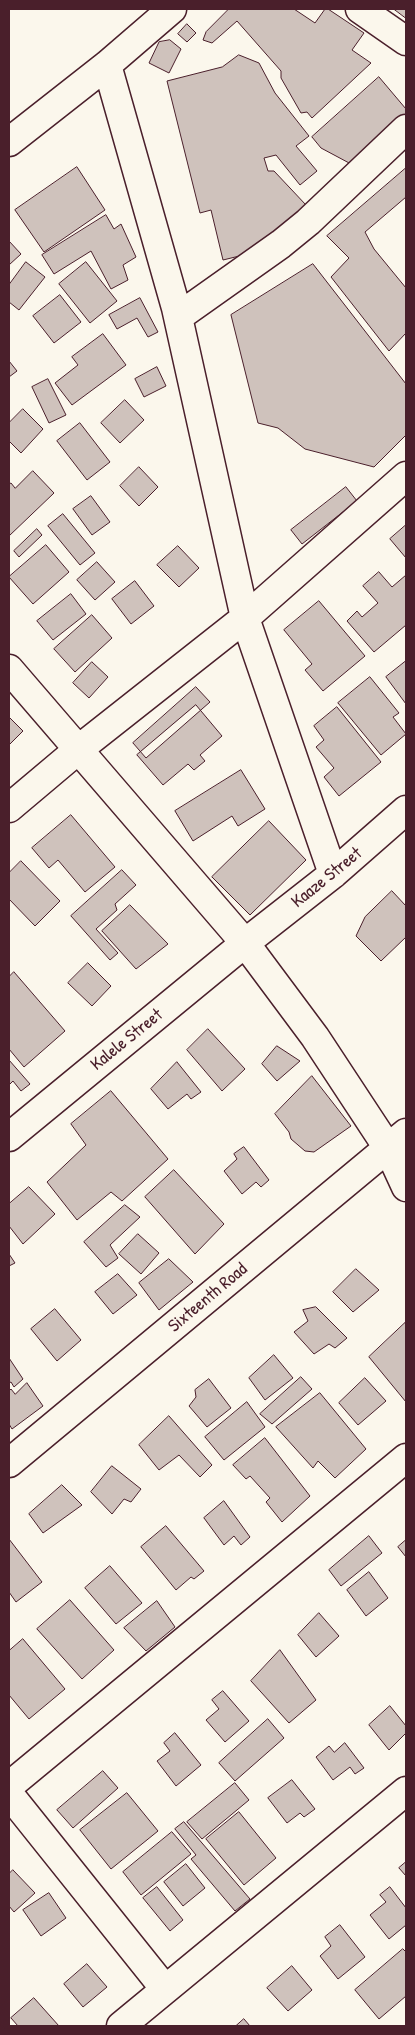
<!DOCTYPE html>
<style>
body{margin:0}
#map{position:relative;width:415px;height:2035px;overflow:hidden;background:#fbf7ec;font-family:"Patrick Hand",sans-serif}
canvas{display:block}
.frame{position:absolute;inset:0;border:10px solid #4a1f2b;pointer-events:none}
</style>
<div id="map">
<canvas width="415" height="2035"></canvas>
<div class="frame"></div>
</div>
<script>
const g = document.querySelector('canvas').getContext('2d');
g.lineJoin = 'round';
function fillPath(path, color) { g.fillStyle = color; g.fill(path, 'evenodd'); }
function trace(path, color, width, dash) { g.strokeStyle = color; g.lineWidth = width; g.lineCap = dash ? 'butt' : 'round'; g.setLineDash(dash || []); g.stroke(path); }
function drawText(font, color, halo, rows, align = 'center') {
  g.font = font + ' "Patrick Hand",sans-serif'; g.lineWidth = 4; g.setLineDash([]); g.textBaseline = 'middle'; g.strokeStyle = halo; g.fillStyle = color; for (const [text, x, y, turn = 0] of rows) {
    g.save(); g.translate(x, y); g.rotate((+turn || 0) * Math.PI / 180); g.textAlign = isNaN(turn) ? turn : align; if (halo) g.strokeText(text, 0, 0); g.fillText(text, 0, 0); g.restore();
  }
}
const building = new Path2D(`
 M229,9h65l21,14 10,-14h3l36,24 -12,17 19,13 -59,55 -5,-6 -6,1 -20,-35v-7l-44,-50 -25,22 -9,-3 3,-8z
 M394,9h12v9z
 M187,24l9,9 -9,9 -9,-8z
 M170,40l11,9 -12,24 -20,-10 10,-21z
 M239,55l20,8 16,30 34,43 -13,10 21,25 -17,14 -24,-30 -12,3 4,13h6l32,34 -30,28 -7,2 3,13 -49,12 -12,-50 -11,3 -33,-132 55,-14z
 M379,77l27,32v10l-55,45 -30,-16 -9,-11z
 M77,167l28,43 -61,42 -29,-42z
 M406,168v29l-41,35 9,17 32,39v45l-17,18 -58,-74 18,-19 -22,-22z
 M106,215l8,14 7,-5 15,33 -13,8 5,15 -17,9 -20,-38 -37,23 -12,-19z
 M9,241l12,13 -12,11z
 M26,262l19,15 -26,33 -10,-8v-17z
 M86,262l31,39 -27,22 -31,-39z
 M313,264l93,120v51l-32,32 -69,-18 -27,-21 -20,-5 -27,-108z
 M60,295l21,27 -27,21 -21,-27z
 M140,298l18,34 -10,5 -11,-19 -20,11 -8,-14z
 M103,334l23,31 -54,40 -17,-22 23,-18 -6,-8z
 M9,361l8,10 -8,6z
 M157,367l9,19 -22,11 -9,-18z
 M48,379l18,36 -17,8 -17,-36z
 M125,400l19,20 -24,23 -19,-20z
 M23,409l20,20 -22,24 -12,-12v-18z
 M80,423l30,39 -23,18 -30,-39z
 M139,467l19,20 -19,19 -19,-20z
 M33,471l21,22 -45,43v-52l2,-1 4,5z
 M346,487l11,14 -55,43 -11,-14z
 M91,496l19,26 -18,13 -19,-26z
 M63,514l32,39 -15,12 -32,-39z
 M406,525v33l-16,-19z
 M37,529l5,6 -23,22 -5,-6z
 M46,545l23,27 -36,32 -24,-27z
 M178,546l21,22 -20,19 -22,-22z
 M97,562l18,20 -20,18 -18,-20z
 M379,572l13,15 14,-12v50l-32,27 -27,-31 10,-10 5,6 16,-14 -15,-17z
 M135,581l19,25 -23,18 -19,-25z
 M71,594l15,20 -33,26 -16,-19z
 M319,601l46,55 -42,35 -18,-21 7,-6 -28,-34z
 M92,615l20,23 -37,34 -21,-23z
 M406,661v43l-20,-27z
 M92,662l16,15 -19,21 -16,-15z
 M370,677l29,36 -6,4 13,17 -25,21 -43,-52z
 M196,687l14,15 -64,56 -13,-15z
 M196,705l26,31 -22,19 5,6 -11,9 -6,-6 -25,21 -26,-30z
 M337,707l44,55 -42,34 -15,-19 10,-9 -18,-21 8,-7 -10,-14z
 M9,717l14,14 -14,14z
 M241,770l24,39 -27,17 -6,-10 -39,25 -18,-30z
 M71,815l44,52 -30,25 -27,-32 -9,8 -17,-20z
 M269,821l37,39 -56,55 -38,-38z
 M21,861l39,40 -25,25 -26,-27v-26z
 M122,870l14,15 -21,19 2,6 -21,19 22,24 -8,7 -39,-44z
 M392,891l14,15v31l-25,24 -25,-25 9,-19z
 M130,905l38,39 -32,25 -34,-38z
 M88,963l23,23 -19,20 -24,-23z
 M14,972l51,59 -41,36 -15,-18v-72z
 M208,1029l37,40 -23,22 -35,-41z
 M277,1046l23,15 -23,20 -15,-17z
 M9,1060l21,24 -9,7 -8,-10 -4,4z
 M177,1062l24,30 -10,7 -4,-5 -19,15 -17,-20z
 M312,1076l39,50 -37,26 -9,-1 -14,-12 -2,-7 -14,-18z
 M111,1091l57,68 -46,42 -11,-9 -34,28 -30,-38 39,-37 -15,-21z
 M244,1147l25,33 -8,7 -5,-5 -14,12 -18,-23 13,-12 -3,-5z
 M174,1170l50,54 -29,30 -50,-57z
 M29,1187l26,27 -32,30 -14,-18v-22z
 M125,1205l15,12 -30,28 8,13 -12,9 -22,-25z
 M138,1234l21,19 -18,21 -22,-20z
 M9,1254l6,9 -6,3z
 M169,1259l24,23 -34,28 -20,-27z
 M356,1269l23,21 -26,22 -20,-20z
 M118,1274l19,21 -24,19 -18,-22z
 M316,1307l31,31 -12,10 -6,-4 -15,10 -20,-22 14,-11 -5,-11z
 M55,1309l26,31 -24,21 -26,-32z
 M405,1323l1,2v77l-37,-45z
 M274,1355l19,23 -28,22 -16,-22z
 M9,1358l14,21 -9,8 -3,-5 -2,1z
 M301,1377l11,12 -40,35 -12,-10z
 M365,1378l21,23 -28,24 -19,-22z
 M209,1379l22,29 -24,19 -18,-21 7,-9 -1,-7z
 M27,1383l16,23 -31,23 -3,-5v-33l2,-2 4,5z
 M320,1393l46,56 -31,29 -17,-17 -5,7 -37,-41z
 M247,1402l18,25 -41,33 -19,-23z
 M169,1416l43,49 -12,12 -21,-22 -20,15 -20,-25z
 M265,1438l45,58 -28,26 -16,-20 4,-4 -20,-22 -4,3 -13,-14z
 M112,1466l29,23 -10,13 -7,-3 -12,15 -21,-22z
 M62,1485l20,20 -39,28 -14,-19z
 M224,1501l26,36 -9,8 -7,-9 -10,9 -20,-27z
 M166,1526l38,45 -10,8 -3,-2 -15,13 -35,-43z
 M369,1536l13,17 -41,33 -12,-16z
 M9,1539l33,43 -26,20 -7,-10z
 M406,1540v17l-8,-10z
 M110,1566l32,37 -26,21 -31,-36z
 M369,1572l19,26 -22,18 -19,-26z
 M70,1600l44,50 -32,29 -45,-50z
 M157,1601l18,26 -29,24 -22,-23z
 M319,1613l20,23 -23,21 -18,-22z
 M23,1639l42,50 -36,30 -20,-24v-44z
 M280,1650l36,50 -27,23 -38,-42z
 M223,1691l26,30 -24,21 -19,-22 13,-11 -7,-9z
 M390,1706l16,20v7l-17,17 -20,-25z
 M268,1719l16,19 -49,43 -16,-18z
 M175,1733l26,32 -25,21 -19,-25 13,-10 -6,-8z
 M345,1743l19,25 -9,6 -5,-7 -17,13 -17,-23 13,-11 5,6z
 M103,1771l15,17 -45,40 -16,-18z
 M292,1780l23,29 -11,8 -4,-4 -13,10 -19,-25z
 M235,1783l14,17 -47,39 -15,-17z
 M127,1793l31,38 -47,38 -31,-39z
 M239,1812l37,46 -32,27 -38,-46z
 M184,1822l66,77 -15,12 -44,-52 5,-4 -21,-26z
 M172,1832l19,22 -50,41 -18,-23z
 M406,1862v14l-7,-8z
 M186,1864l19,24 -22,18 -19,-24z
 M13,1870l22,23 -21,19 -5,-6v-32z
 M157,1887l26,33 -13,11 -27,-33z
 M390,1887l16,21v17l-17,14 -19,-24 16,-13 -6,-7z
 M49,1893l17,25 -25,18 -18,-26z
 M340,1925l25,32 -27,22 -18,-23 11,-10 -6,-9z
 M403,1949l3,3v44l-27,23 -24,-29z
 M87,1964l20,23 -24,20 -19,-23z
 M292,1966l20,24 -24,21 -21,-23z
 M34,1998l25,28h-41l-7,-8z
 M244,2019l6,7h-14z`);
fillPath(building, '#cfc2bc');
trace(building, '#4a1f2b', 1);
const minor = new Path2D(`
 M360,9l46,32
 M107,65l69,243 69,310 88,256
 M9,142l98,-77 65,-56
 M178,317l103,-73 27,-22 98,-93
 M9,669l236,274 70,94 73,111 18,39
 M9,808l70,-59 166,-131 161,-142
 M9,1137l236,-194 88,-69 73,-64
 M9,1463l397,-330
 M9,1786l397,-328
 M9,1794l156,195
 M121,2026l285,-235`);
trace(minor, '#4a1f2b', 31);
trace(minor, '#fbf7ec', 28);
drawText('18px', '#4a1f2b', '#fbf7ec', [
 ["Kaaze Street",327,878,-39],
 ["Kalele Street",127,1040,-39],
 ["Sixteenth Road",208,1298,-40]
]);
</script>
